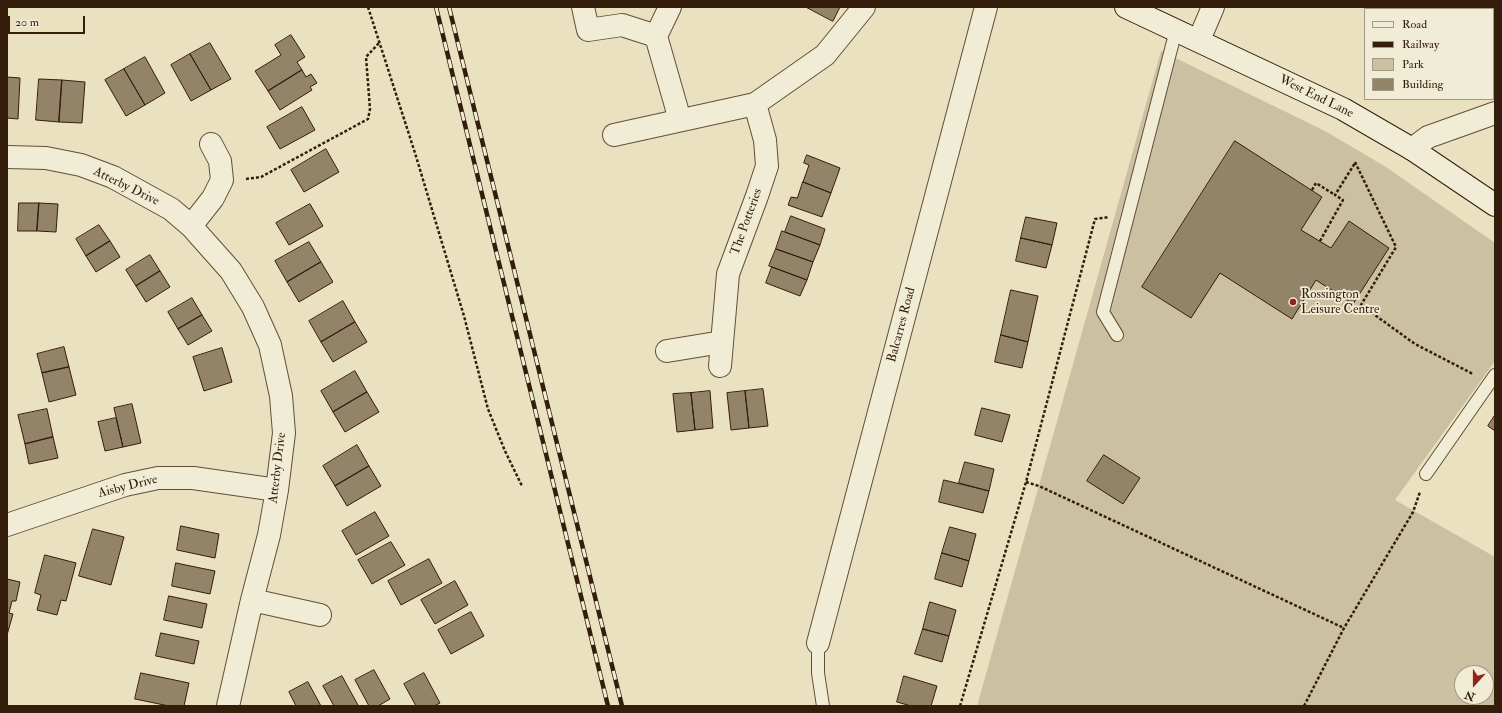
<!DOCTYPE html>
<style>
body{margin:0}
#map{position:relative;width:1502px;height:713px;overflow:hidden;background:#eae1c0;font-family:"IM FELL Double Pica",serif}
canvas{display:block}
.frame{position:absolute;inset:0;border:8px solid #341d0a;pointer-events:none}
.legend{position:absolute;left:1364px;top:8px;width:130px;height:92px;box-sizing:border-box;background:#f1ecd6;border:1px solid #a59984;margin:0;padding:5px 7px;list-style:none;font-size:12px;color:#341d0a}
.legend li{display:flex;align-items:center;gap:8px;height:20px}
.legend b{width:20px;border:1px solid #a59984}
.north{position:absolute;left:1454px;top:665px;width:40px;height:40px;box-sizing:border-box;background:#f1ecd6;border:1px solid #a59984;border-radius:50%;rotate:201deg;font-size:11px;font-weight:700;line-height:16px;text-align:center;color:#341d0a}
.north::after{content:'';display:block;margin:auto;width:14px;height:18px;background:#8f2418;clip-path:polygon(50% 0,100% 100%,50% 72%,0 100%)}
.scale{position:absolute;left:8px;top:16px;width:77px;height:18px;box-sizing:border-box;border:2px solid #341d0a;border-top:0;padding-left:5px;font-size:12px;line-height:14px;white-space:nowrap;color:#341d0a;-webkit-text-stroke:3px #f1ecd6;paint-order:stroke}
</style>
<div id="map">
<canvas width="1502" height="713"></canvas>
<div class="frame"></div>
<ul class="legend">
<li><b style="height:5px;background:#f1ecd6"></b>Road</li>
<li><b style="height:5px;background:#341d0a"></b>Railway</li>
<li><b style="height:11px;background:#cbc0a1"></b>Park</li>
<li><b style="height:11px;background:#938369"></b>Building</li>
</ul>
<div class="north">N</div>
<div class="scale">20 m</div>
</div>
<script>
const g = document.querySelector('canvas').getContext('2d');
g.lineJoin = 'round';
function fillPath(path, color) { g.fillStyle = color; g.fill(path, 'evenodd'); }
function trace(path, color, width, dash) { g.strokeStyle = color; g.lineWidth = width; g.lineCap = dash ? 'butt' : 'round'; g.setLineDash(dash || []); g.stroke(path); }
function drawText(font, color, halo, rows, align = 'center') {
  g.font = font + ' "IM FELL Double Pica",serif'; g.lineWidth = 3.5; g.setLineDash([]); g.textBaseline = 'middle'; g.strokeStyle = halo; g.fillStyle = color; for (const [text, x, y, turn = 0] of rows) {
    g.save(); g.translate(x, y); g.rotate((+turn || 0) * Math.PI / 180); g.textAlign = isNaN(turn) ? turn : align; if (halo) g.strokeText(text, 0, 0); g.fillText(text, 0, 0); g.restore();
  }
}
fillPath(new Path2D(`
 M1161,51l164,80 61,36 109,76v118l-100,139 100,57v149h-518zM1462,673h24v24h-24z`), '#cbc0a1');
const building = new Path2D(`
 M806,7h34l-7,14z
 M291,35l14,22 -8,5 5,8 -34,21 -13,-20 26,-16 -6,-10z
 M210,43l21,36 -20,11 -21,-36z
 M190,54l21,36 -20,11 -20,-36z
 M145,57l20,36 -20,12 -21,-36z
 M124,69l21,36 -19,11 -21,-36z
 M302,70l4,7 5,-3 6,9 -7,4 2,3 -32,20 -12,-19z
 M7,77l13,1 -2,41 -11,-1z
 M39,79l23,1 -3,42 -23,-2z
 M62,80l23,2 -3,41 -23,-1z
 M302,107l13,23 -35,19 -13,-22z
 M1235,141l87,56 -21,33 30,18 18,-27 40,27 -36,56 -37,-24 -24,39 -72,-46 -29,45 -49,-31z
 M326,149l13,23 -35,20 -13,-22z
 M807,155l33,13 -9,25 -28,-11 6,-17 -5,-2z
 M803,182l28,11 -9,24 -34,-12 3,-8 6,1z
 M19,203h20l-2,28h-19z
 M39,203l19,1 -2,28 -19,-1z
 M310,204l13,22 -34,19 -13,-22z
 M791,216l34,13 -5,16 -35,-13z
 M1026,217l31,6 -5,22 -31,-7z
 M99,225l11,16 -24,15 -10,-17z
 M782,231l38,14 -7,17 -37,-13z
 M1021,238l31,7 -6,23 -30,-7z
 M110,241l10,16 -24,15 -10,-16z
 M309,242l12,20 -34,20 -12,-21z
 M776,249l37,13 -6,18 -38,-14z
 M150,255l10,16 -24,15 -10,-16z
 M321,262l12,20 -34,20 -12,-20z
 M772,267l35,13 -7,16 -34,-13z
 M160,271l10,16 -24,15 -10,-16z
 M1011,290l27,6 -10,46 -27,-7z
 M192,298l10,17 -24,14 -10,-17z
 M343,301l12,21 -34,20 -12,-21z
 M202,315l10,16 -24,14 -10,-16z
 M355,322l12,20 -34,20 -12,-20z
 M1001,335l27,7 -6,26 -27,-6z
 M64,347l5,20 -27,6 -5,-19z
 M222,348l10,34 -28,9 -11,-34z
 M69,367l7,28 -27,7 -7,-29z
 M355,371l12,21 -34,20 -12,-21z
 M763,389l5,37 -19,2 -4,-37z
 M710,391l3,37 -18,2 -4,-37z
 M745,391l4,37 -18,2 -4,-37z
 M367,392l12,20 -34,20 -12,-20z
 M691,393l4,37 -18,2 -4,-38z
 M132,404l9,39 -18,4 -9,-39z
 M982,408l28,7 -8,27 -27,-7z
 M47,409l6,28 -28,7 -7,-29z
 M1495,415v16l-7,-5z
 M116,418l7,29 -18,4 -7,-29z
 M53,437l5,21 -29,6 -4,-20z
 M357,445l12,21 -34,20 -12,-20z
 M1104,455l36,23 -17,26 -36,-23z
 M965,462l29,7 -5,22 -30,-8z
 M369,466l12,20 -34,20 -12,-20z
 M944,480l45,11 -6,22 -44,-11z
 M375,512l14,24 -33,19 -14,-24z
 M181,526l38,8 -4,24 -38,-8z
 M950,527l26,7 -7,27 -27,-8z
 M93,529l31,8 -13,48 -32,-9z
 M391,542l14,23 -33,19 -14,-24z
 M942,553l27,8 -7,26 -27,-8z
 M45,555l31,8 -10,38 -5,-1 -4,15 -20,-5 4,-15 -6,-2z
 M429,559l13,24 -41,22 -13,-24z
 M176,563l39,8 -5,23 -38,-8z
 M7,579l13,3 -4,19h-4l-3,12 4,1 -6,21z
 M455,581l13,24 -33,19 -14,-24z
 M169,596l38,8 -5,24 -38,-8z
 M930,602l26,8 -7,26 -26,-7z
 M471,612l13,24 -33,18 -13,-24z
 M923,629l26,7 -7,26 -27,-8z
 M161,633l38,8 -5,23 -38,-8z
 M374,670l16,29 -12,7h-9l-14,-26z
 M141,673l48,10 -5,23h-15l-34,-7z
 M424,673l16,30 -6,3h-18l-12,-22z
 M342,676l16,29 -2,1h-22l-11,-20z
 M904,676l33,10 -6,20h-20l-14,-4z
 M308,682l13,24h-25l-7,-14z`);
fillPath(building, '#938369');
trace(building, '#341d0a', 1);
const lane = new Path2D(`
 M1117,335l-14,-23 73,-282
 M1426,474l69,-99
 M818,643v30l5,33`);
const street = new Path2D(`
 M583,7l5,23 34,-5 34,11 14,-29
 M656,36l24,84
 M1199,40l14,-33
 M614,135l141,-31 70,-49 39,-48
 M1412,149l16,-12 67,-24
 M7,157l39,1 35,7 32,12 58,32 20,17 40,45 22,36 17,38 11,51 3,37 -7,57 -8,45 -17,65 -24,106
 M191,226l22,-28 9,-18 -2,-19 -9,-17
 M667,351l55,-9
 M720,366l8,-92 29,-78 10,-30 -2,-26 -10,-36
 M7,525l118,-40 33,-7h35l84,12
 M252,600l68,15
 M818,643l168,-636`);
const secondary = new Path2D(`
 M1126,7l217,102 69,40 83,56`);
trace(lane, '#624e38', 14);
trace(street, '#624e38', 24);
trace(secondary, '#341d0a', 24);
trace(new Path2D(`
 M368,7l47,146 49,163 24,93 17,42 17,35
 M1355,162l41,85 -35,58 54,39 58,30
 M246,179l15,-2 107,-58 2,-10 -4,-52 13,-14
 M1312,190l4,-7 19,12
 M1320,241l23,-41 -8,-5 20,-32
 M1026,482l13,4 305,142
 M960,706l66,-224 69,-263 14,-2
 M1304,706l40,-78 69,-116 7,-20`), '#341d0a', 2.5, [3, 2]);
trace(lane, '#f1ecd6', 12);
trace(street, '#f1ecd6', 22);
trace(secondary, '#f1ecd6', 22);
const rail = new Path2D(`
 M436,7l172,699
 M449,7l173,699`);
trace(rail, '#341d0a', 4.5);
trace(rail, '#f1ecd6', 3, [9]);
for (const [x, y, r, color] of [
 [1293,302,4,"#8f2418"]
]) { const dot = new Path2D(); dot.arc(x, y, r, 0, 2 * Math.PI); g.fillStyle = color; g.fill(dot); trace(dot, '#f1ecd6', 1.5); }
drawText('13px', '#341d0a', '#f1ecd6', [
 ["West End Lane",1316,97,26],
 ["Atterby Drive",126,187,26],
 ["The Potteries",747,222,-70],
 ["Balcarres Road",902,325,-75],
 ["Atterby Drive",278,468,-83],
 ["Aisby Drive",128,487,-14]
]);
drawText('13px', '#341d0a', '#f1ecd6', [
 ["Rossington",1301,295],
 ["Leisure Centre",1301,310]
], 'left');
</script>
